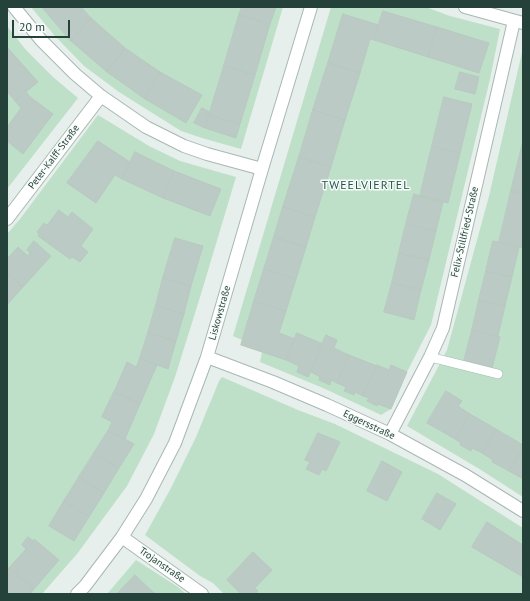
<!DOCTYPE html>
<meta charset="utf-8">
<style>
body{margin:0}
#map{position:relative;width:530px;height:601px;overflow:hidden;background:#e6efeb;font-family:"PT Sans",sans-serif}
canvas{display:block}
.frame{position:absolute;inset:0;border:8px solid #24423a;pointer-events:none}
.scale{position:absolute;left:12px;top:20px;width:58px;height:18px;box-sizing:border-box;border:2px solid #24423a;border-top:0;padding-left:5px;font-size:12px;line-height:14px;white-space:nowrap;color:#24423a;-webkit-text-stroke:3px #f7fbf9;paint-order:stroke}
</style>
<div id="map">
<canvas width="530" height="601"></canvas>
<div class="frame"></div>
<div class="scale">20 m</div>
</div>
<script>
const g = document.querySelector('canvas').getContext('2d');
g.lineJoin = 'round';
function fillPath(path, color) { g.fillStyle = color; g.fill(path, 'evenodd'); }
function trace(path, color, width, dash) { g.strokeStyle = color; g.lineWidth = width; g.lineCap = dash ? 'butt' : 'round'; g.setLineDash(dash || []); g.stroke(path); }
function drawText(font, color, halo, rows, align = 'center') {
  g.font = font + ' "PT Sans",sans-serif'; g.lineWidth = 3; g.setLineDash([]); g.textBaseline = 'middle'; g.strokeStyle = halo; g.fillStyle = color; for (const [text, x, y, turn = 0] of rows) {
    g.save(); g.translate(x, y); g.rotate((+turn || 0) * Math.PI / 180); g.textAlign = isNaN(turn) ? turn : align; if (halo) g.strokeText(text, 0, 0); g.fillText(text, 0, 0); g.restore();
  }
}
fillPath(new Path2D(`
 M31,7h252l-42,142 -39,-11 -21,-7 -62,-39 -35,-26 -30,-31z
 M331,7h95l24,9 50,13 -10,50 -59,246 -24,47 -16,37 -10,6 -58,-27 -63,-26 2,-10 -21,-7 1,-5 -9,-4z
 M7,26l19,24 27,27 25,21 -71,91z
 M523,48v449l-42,-27 -74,-44 40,-76 42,-154z
 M98,115l51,31 31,15 56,16 -35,117 -26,83 -21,57 -27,52 -50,68 -35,40h-35v-360l13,-15z
 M222,377l76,33 37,14 103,50 85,54v66h-299l-11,-11 -13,-7 -55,-41 26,-47 25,-51 23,-56z
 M136,560l42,27 8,7h-79z`), '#bfe0c8');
const building = new Path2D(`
 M42,7h39l10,11 -20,23z
 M242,7h34l-6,17 -31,-9z
 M383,11l54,16 -9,30 -54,-17z
 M343,14l36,11 -5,15 -4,-1 -10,34 -32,-10z
 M239,15l31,9 -15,51 -31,-9z
 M91,18l34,30 -18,24 -36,-31z
 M437,27l52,16 -10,30 -51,-16z
 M7,47l31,35 -23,19 -8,-10z
 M125,48l35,24 -15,27 -38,-27z
 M328,63l32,10 -15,47 -32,-10z
 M224,66l31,9 -15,49 -31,-9z
 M160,72l42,23 -16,28 -41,-24z
 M460,72l19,5 -4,17 -20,-5z
 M26,91l3,5 24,18 -30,40 -16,-13v-14l14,-19 -6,-7z
 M444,97l28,7 -12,49 -28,-7z
 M202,108l8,4 -5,16 -11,-5z
 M313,110l32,10 -14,47 -32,-10z
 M209,115l31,9 -4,14 -31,-10z
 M98,141l32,21 -8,17 -7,-4 -19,28 -29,-20z
 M523,141v53l-12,-3z
 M432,146l28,7 -12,50 -28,-7z
 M135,152l39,19 -11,27 -41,-19z
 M299,157l32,10 -16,50 -32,-10z
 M174,171l47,18 -11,27 -47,-18z
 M511,191l12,3v54l-24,-6z
 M414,194l29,8 -7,29 -30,-7z
 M283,207l32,10 -9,30 -32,-10z
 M59,210l9,7 4,-5 21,17 -12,17 7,6 -8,10 -8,-5 -2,2 -32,-23 1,-2 -2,-2 7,-9 3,2z
 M406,224l30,7 -7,29 -30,-7z
 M274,237l32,10 -10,32 -32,-10z
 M175,238l28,8 -12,40 -28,-8z
 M34,241l17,15 -28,31 -16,-14v-14l11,-12 10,9 2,-3 -3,-3z
 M493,241l26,6 -7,30 -26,-6z
 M399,253l30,7 -8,30 -29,-7z
 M264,269l32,10 -10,32 -32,-10z
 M486,271l26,6 -7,29 -26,-6z
 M7,273l16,14 -16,18z
 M163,278l28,8 -7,28 -28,-9z
 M392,283l29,7 -7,30 -30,-8z
 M479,300l26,6 -7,30 -26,-6z
 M254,301l32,10 -7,22 16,6 -9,21 -45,-15z
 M156,305l28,9 -8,27 -28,-8z
 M472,330l28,7 -8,31 -28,-7z
 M148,333l28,8 -8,28 -11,-4 -17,-7z
 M297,333l26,11 -15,33 -11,-5 2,-6 -13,-6z
 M326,335l11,5 -3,8 15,7 -12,28 -6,-3 -1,5 -11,-5 1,-3 -9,-5z
 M349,355l28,11 -14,30 -8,-4 -1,3 -10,-4 2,-4 -9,-4z
 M140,358l17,7 -17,39 -26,-12 13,-30 9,5z
 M377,365l12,5 2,-5 16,7 -16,37 -13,-5 -1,2 -10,-5 2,-3 -6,-2z
 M446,391l16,10 -4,5 12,8 -15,25 -28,-16z
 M114,392l26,12 -15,35 -17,-8 4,-9 -10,-5z
 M470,414l26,15 -14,24 -10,-5 -1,3 -11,-6 1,-2 -6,-4z
 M496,429l27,16v3l-14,23 -17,-9 1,-2 -11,-7z
 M108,431l17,8 9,5 -15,24 -25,-15z
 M318,433l22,9 -14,29 -4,-2 -3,6 -13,-6 4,-7 -5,-2z
 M523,448v31l-14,-8z
 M94,453l25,15 -15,25 -25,-16z
 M382,461l20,11 -15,29 -20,-10z
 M79,477l25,16 -15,24 -25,-16z
 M437,493l19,11 -16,26 -18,-11z
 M64,501l25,16 -15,24 -25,-15z
 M487,522l36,23v32l-51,-30z
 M28,537l5,4 1,-2 25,21 -25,29 -25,-21 17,-19 -4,-4z
 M253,552l19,18 -17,18 3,3 -3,3h-14l-14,-14z
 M9,568l25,21 -4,5h-23v-23z
 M135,575l20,19h-38z`);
fillPath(building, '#bbcac4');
trace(building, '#b8c9c2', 1);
const service = new Path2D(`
 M430,357l68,17`);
const minor = new Path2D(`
 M14,7l27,33 34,34 26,22 45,31 38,19 23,8 55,15
 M465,7l58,16
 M7,219l94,-123
 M207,357l66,25 54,23 63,29 75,41 58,36
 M390,434l40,-77 13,-29 71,-307
 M122,537l80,57
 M77,594l8,-8 37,-49 24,-38 29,-56 32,-86 55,-188 49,-162`);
trace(service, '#a8b8b2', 10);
trace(minor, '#a8b8b2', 14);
trace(service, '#fff', 9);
trace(minor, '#fff', 12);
drawText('10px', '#24423a', '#f7fbf9', [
 ["Peter-Kalff-Straße",54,157,-53],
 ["Felix-Stillfried-Straße",465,232,-77],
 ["Liskowstraße",220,313,-74],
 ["Eggersstraße",369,425,25],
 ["Trojanstraße",162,565,35]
]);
g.letterSpacing = '1px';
drawText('12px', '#1f5548', '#f7fbf9', [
 ["TWEELVIERTEL",366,186]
]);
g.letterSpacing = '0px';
</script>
